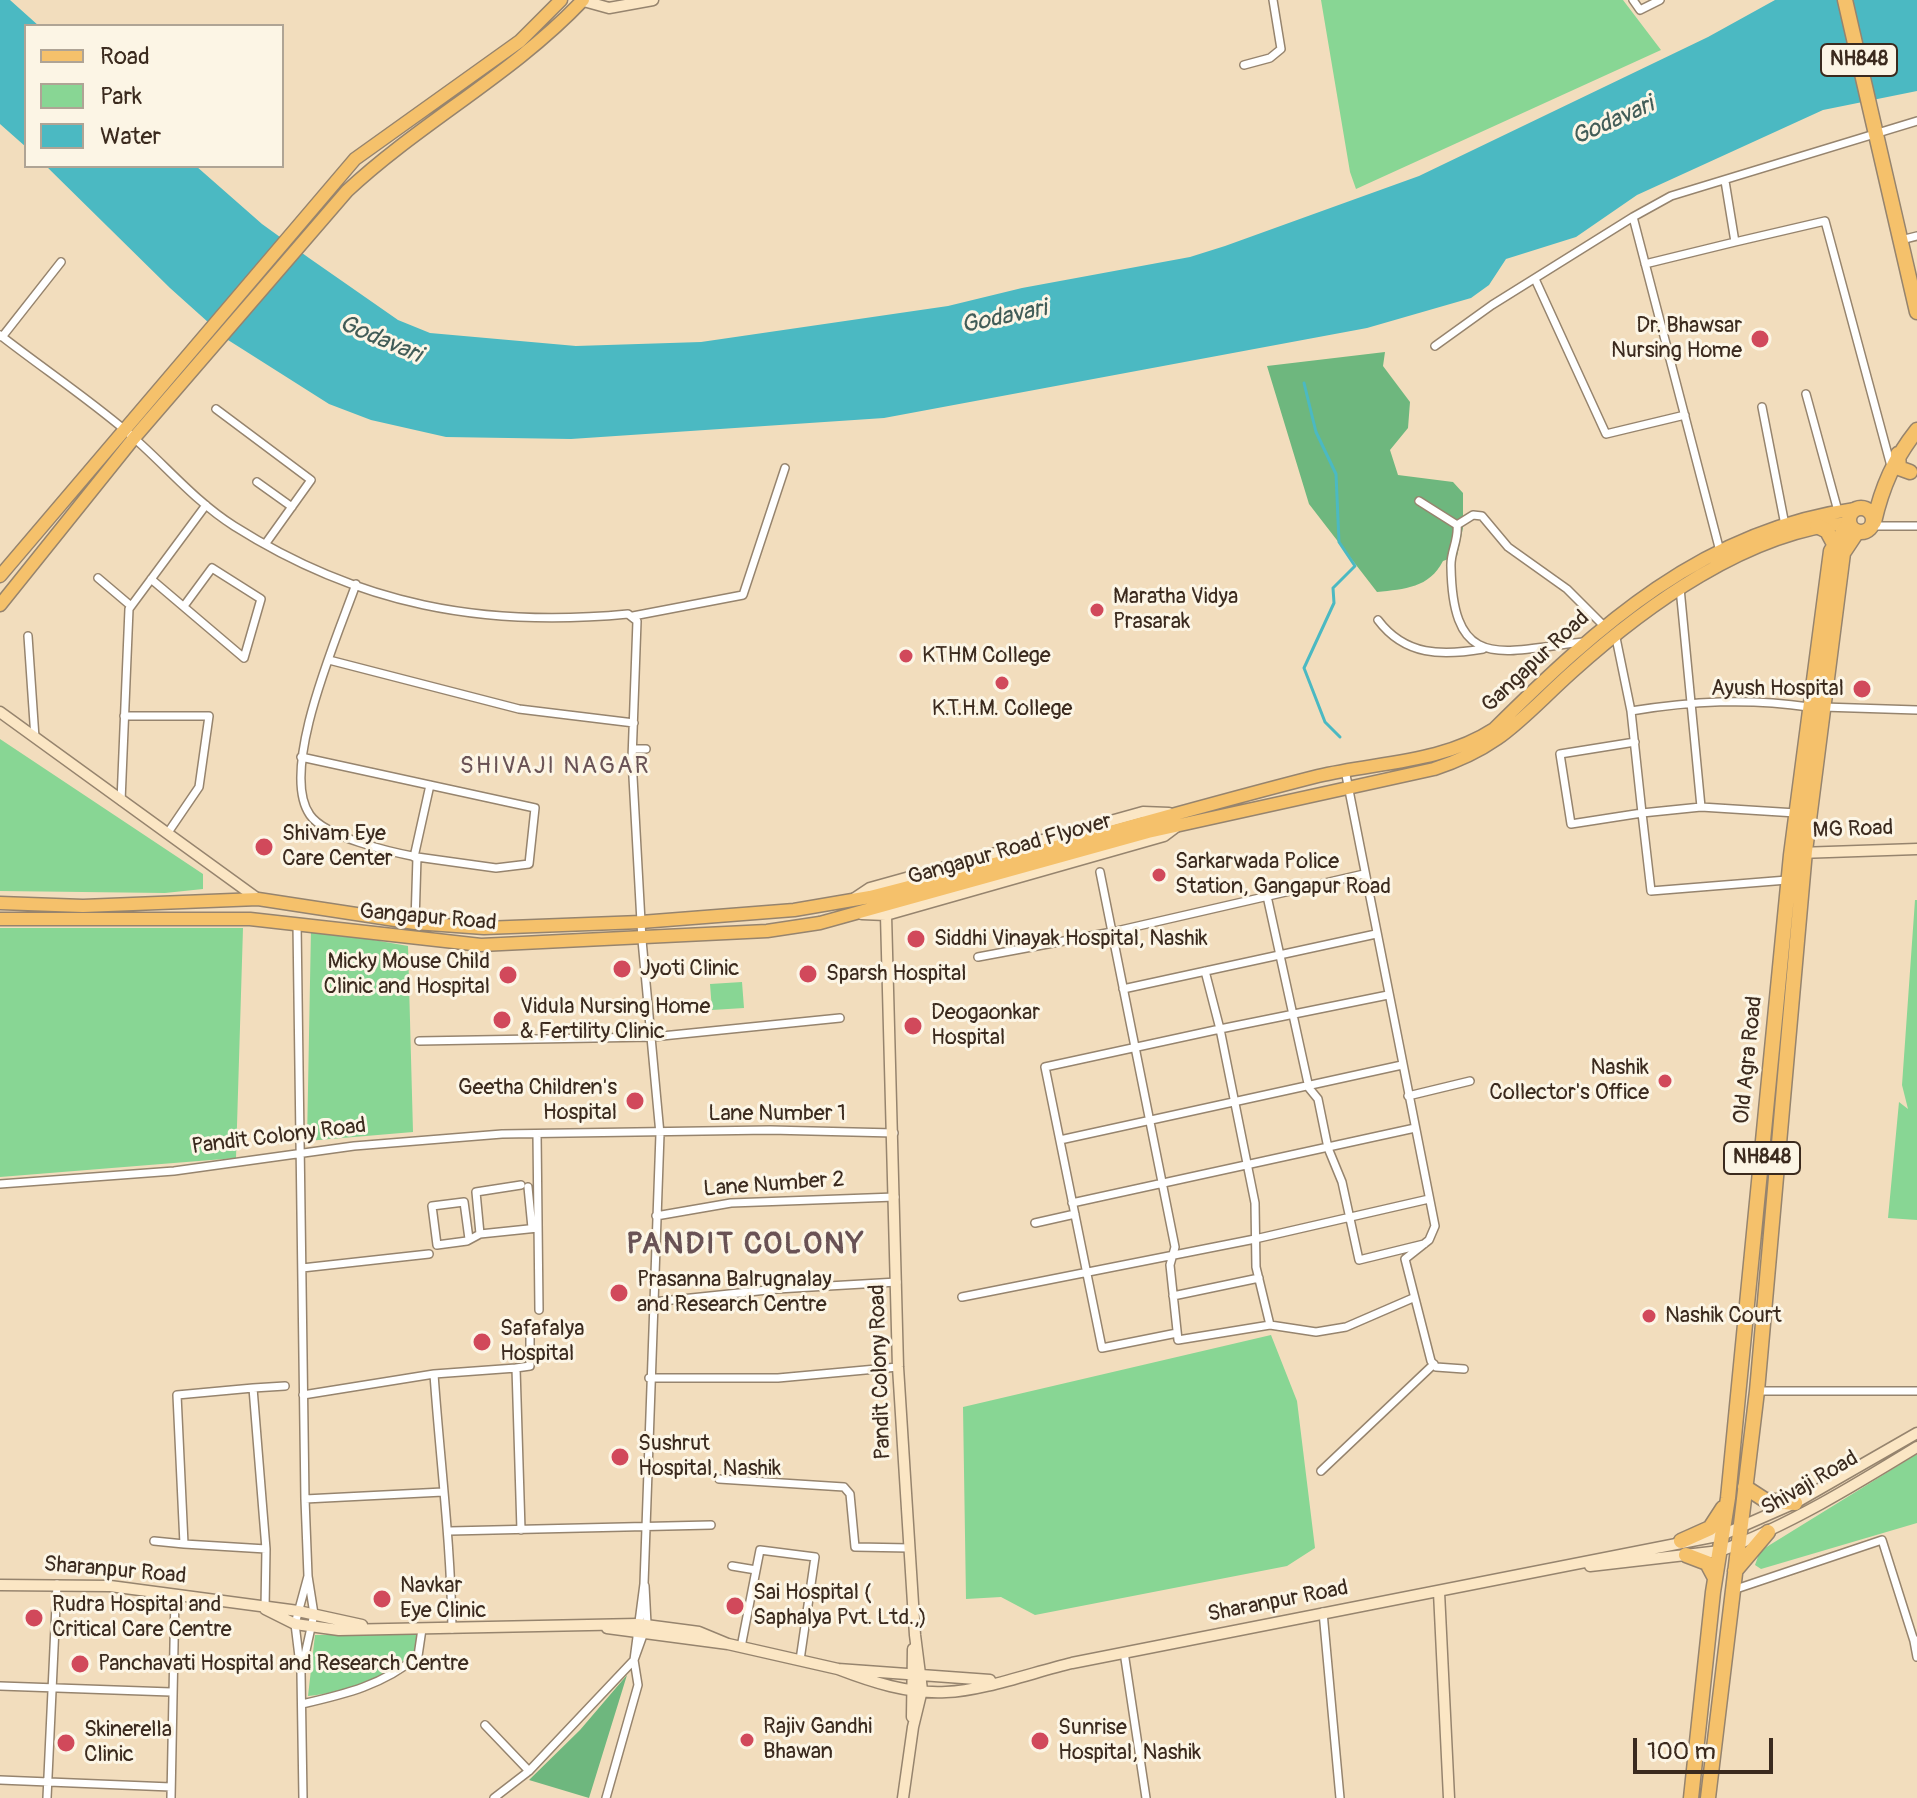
<!DOCTYPE html>
<style>
body{margin:0}
#map{position:relative;width:1917px;height:1798px;overflow:hidden;background:#f2ddbd;font-family:Pangolin,sans-serif}
canvas{display:block}
.legend{position:absolute;left:24px;top:24px;width:260px;height:144px;box-sizing:border-box;background:#fcf5e5;border:2px solid #afa495;margin:0;padding:10px 14px;list-style:none;font-size:24px;color:#3b2a1e}
.legend li{display:flex;align-items:center;gap:16px;height:40px}
.legend b{width:40px;border:2px solid #afa495}
.scale{position:absolute;left:1633px;top:1738px;width:140px;height:36px;box-sizing:border-box;border:4px solid #3b2a1e;border-top:0;padding-left:10px;font-size:24px;line-height:28px;white-space:nowrap;color:#3b2a1e;-webkit-text-stroke:6px #fcf5e5;paint-order:stroke}
</style>
<div id="map">
<canvas width="1917" height="1798"></canvas>
<ul class="legend">
<li><b style="height:10px;background:#f5c16b"></b>Road</li>
<li><b style="height:22px;background:#88d694"></b>Park</li>
<li><b style="height:22px;background:#4bb9c2"></b>Water</li>
</ul>
<div class="scale">100 m</div>
</div>
<script>
const g = document.querySelector('canvas').getContext('2d');
g.lineJoin = 'round';
function fillPath(path, color) { g.fillStyle = color; g.fill(path, 'evenodd'); }
function trace(path, color, width, dash) { g.strokeStyle = color; g.lineWidth = width; g.lineCap = dash ? 'butt' : 'round'; g.setLineDash(dash || []); g.stroke(path); }
function drawText(font, color, halo, rows, align = 'center') {
  g.font = font + ' Pangolin,sans-serif'; g.lineWidth = 6; g.setLineDash([]); g.textBaseline = 'middle'; g.strokeStyle = halo; g.fillStyle = color; for (const [text, x, y, turn = 0] of rows) {
    g.save(); g.translate(x, y); g.rotate((+turn || 0) * Math.PI / 180); g.textAlign = isNaN(turn) ? turn : align; if (halo) g.strokeText(text, 0, 0); g.fillText(text, 0, 0); g.restore();
  }
}
fillPath(new Path2D(`
 M1321,0h302l38,50 -305,139 -6,-17z
 M0,739l203,135v15l-38,4 -165,-2z
 M1915,900h2v320l-29,-2 11,-116 9,7 -6,-24z
 M0,928h243l-7,230 -236,19z
 M311,929l97,17 5,186 -106,9z
 M742,982l2,26 -32,2 -2,-26z
 M1271,1335l26,66 18,147 -28,18 -252,49 -34,-18 -35,2 -3,-192z
 M1917,1454v69l-156,46 -6,-4 5,-14z
 M418,1634l-3,19c-29,26 -68,39 -107,43l7,-61z`), '#88d694');
fillPath(new Path2D(`
 M1385,352l-2,14 27,36 -2,26 -18,22 8,25 55,7 10,11v35l-6,28 -14,5c-14,27 -38,28 -66,31l-68,-88 -42,-138z
 M627,1675l-38,123 -60,-18 51,-50z`), '#6eb77e');
fillPath(new Path2D(`
 M0,0h10l29,26h-13v121l-26,-23z
 M1775,0h142v91l-94,19 -186,85 -61,42 -70,22 -17,26 -18,13 -104,30 -483,90 -313,21 -125,-2 -75,-17 -42,-16 -101,-64 -58,-52 -124,-122h150l66,58 47,34 89,62 32,13 146,13 125,-4 247,-36 74,-18 168,-31 35,-11 194,-70 289,-139z`), '#4bb9c2');
trace(new Path2D(`
 M1304,383l12,49 20,42 3,68 16,24 -22,22 1,15 -30,65 21,54 15,15`), '#4bb9c2', 3);
const street = new Path2D(`
 M1633,0l7,10 20,-10
 M1244,65l26,-7 11,-9 -8,-49
 M1901,240l16,-4
 M1735,242l90,-21 66,245
 M1645,264l90,-22 -10,-61
 M1535,279l71,155 79,-19
 M0,335c41,32 86,62 126,96 37,31 67,69 108,95 125,79 249,102 394,88l9,7 -5,138 10,181 18,194 -16,450 -10,76 4,25 -32,113
 M2,337l59,-75
 M1435,346l57,-41 141,-88
 M1806,394l32,117
 M1762,407l23,118
 M216,409l95,71 -45,63
 M257,482l35,25
 M1419,501l38,24c2,15 -7,27 -6,42 2,107 50,84 132,75
 M1457,525l16,-10 9,1 26,31 59,42 36,36
 M1872,526h45
 M1721,555l-88,-338 38,-21 246,-75
 M98,578l33,28
 M151,579l93,79 17,-59 -49,-31 -28,38
 M356,584c-17,49 -78,186 -46,231 15,22 81,37 107,42l-2,66
 M1680,588l21,219
 M633,616l110,-21 42,-127
 M1378,620c27,36 64,36 105,29
 M1615,633l16,78c61,-10 117,-13 178,-4
 M28,636l7,102
 M329,660l190,49 115,14
 M1823,707l94,3
 M1631,711l11,102 59,-6 95,6
 M124,716h85l-10,71 -32,47
 M1635,742l-75,12 11,70 71,-11 9,78 136,-11
 M633,749h13
 M301,757l234,51 -6,56 -33,4 -79,-11
 M1345,770l90,456 -6,14 -24,19 26,102 5,6 28,2
 M121,801l8,-192 77,-104
 M414,857l16,-72
 M1100,872l75,375 -5,18 8,75 92,-15 46,7 30,-5 67,-29
 M1267,896l42,192 9,11 10,49 14,34 17,78 65,-16
 M297,924l8,575 3,77 6,38 -13,59 -6,-49 13,-48
 M978,957l134,-25 252,-58
 M1123,989l253,-55
 M419,1041l233,-4 188,-19
 M1408,1096l62,-15
 M537,1134l2,176
 M1060,1140l342,-75
 M0,1184l174,-13 180,-25 148,-12 268,-4 124,3
 M528,1187l4,41
 M1072,1203l343,-75
 M656,1216l75,-13 164,-6
 M1035,1223l40,-9
 M480,1234l-4,-42 45,-7
 M469,1239l-5,-37 -32,4 5,39 30,-4 13,-7 58,-6
 M302,1268l127,-14
 M1173,1296l86,-18
 M962,1297l293,-58 174,-40
 M653,1302l124,-13 120,-7
 M1270,1325l-14,-58 -1,-64 -35,-174 168,-34
 M1177,1333l-75,15 -57,-281 175,-38 -15,-58
 M516,1368l14,-2v-44
 M649,1378h129l120,-11
 M253,1388l13,161 -82,-5 -7,-149z
 M253,1388l32,-2
 M1757,1391h160
 M303,1395l131,-21
 M1321,1471l113,-107
 M719,1479l125,8 6,7 5,53 55,1
 M305,1499l138,-7
 M450,1531l261,-6
 M154,1541l30,3
 M732,1566l24,4
 M1733,1590l149,-50 32,101 3,-1
 M265,1609l1,-60
 M1323,1612l17,186
 M452,1629c-1,-86 -12,-169 -18,-255l82,-6 5,162
 M1914,1641l3,16
 M741,1647l19,-97 55,7 -15,103
 M1124,1652l22,146
 M301,1673l2,125
 M0,1686l171,6
 M302,1704c44,-10 81,-19 116,-48l4,-27
 M485,1725l44,46
 M0,1780l171,7
 M47,1798l10,-214
 M171,1798l4,-204
 M494,1798l35,-27 105,-111 13,-36 -2,-38`);
const secondary = new Path2D(`
 M580,0l29,8 44,-8
 M0,712l258,187
 M1799,853l118,-4
 M855,898l15,-10 273,-76 26,1
 M862,914l24,1 278,-79 12,-9
 M886,915l12,452 17,268 7,55 -9,37 -10,71
 M1590,1566l130,-15c68,-25 135,-66 197,-104
 M0,1585l110,1 188,25 64,14
 M1439,1592l10,206
 M265,1609l30,15 44,6 299,-6 61,8 29,12
 M607,1628l121,16 110,25 152,11
 M838,1669c34,13 70,25 108,23 36,-1 88,-20 126,-29l650,-128 73,-32 122,-70
 M912,1717l1,-68`);
const primary = new Path2D(`
 M0,576l355,-417 165,-118 41,-41
 M0,605l134,-167 213,-247c74,-69 166,-117 236,-191
 M0,903l83,3 175,-7 157,24 69,5 157,-6 153,-12 76,-13c150,-38 298,-83 448,-121 59,-14 124,-13 176,-47 104,-103 209,-199 361,-220
 M0,919h250l231,26 286,-14 53,-8 328,-91 286,-63c68,-22 87,-51 138,-97 73,-66 176,-141 277,-149`);
const highway = new Path2D(`
 M1845,0l72,312
 M1898,454l1,14 11,4
 M1849 520a12 12 0 1 1 24 0a12 12 0 1 1-24 0Z
 M1874,522c8,-35 20,-63 43,-92
 M1817,526l10,5 7,13
 M1745,1487l20,13 30,3
 M1681,1541l29,-13 13,-20
 M1686,1555l21,8 8,15
 M1735,1571l33,-39
 M1691,1798l22,-206 15,-94 63,-643 40,-304 18,-28
 M1708,1798l49,-407 48,-540 38,-298 14,-21`);
trace(street, '#96846e', 10);
trace(secondary, '#96846e', 13);
trace(primary, '#96846e', 15);
trace(highway, '#96846e', 17);
trace(street, '#fff', 7);
trace(secondary, '#fbe6c4', 10);
trace(primary, '#f5c16b', 12);
trace(highway, '#f5c16b', 14);
for (const [x, y, r, color] of [
 [1760,339,10,"#d1495b"],
 [1097,610,8,"#d1495b"],
 [906,656,8,"#d1495b"],
 [1002,683,8,"#d1495b"],
 [1862,689,10,"#d1495b"],
 [264,847,10,"#d1495b"],
 [1159,875,8,"#d1495b"],
 [916,939,10,"#d1495b"],
 [622,969,10,"#d1495b"],
 [808,974,10,"#d1495b"],
 [508,975,10,"#d1495b"],
 [502,1020,10,"#d1495b"],
 [913,1026,10,"#d1495b"],
 [1665,1081,8,"#d1495b"],
 [635,1101,10,"#d1495b"],
 [619,1293,10,"#d1495b"],
 [1649,1316,8,"#d1495b"],
 [482,1342,10,"#d1495b"],
 [620,1457,10,"#d1495b"],
 [382,1599,10,"#d1495b"],
 [735,1606,10,"#d1495b"],
 [34,1618,10,"#d1495b"],
 [80,1664,10,"#d1495b"],
 [747,1740,8,"#d1495b"],
 [1040,1741,10,"#d1495b"],
 [66,1743,10,"#d1495b"]
]) { const dot = new Path2D(); dot.arc(x, y, r, 0, 2 * Math.PI); g.fillStyle = color; g.fill(dot); trace(dot, '#fcf5e5', 3); }
for (const [x, y, w] of [
 [1859,60,76],
 [1762,1158,76]
]) { const box = new Path2D(); box.roundRect(x - w / 2, y - 16, w, 32, 6); g.fillStyle = '#fcf5e5'; g.fill(box); trace(box, '#3b2a1e', 2); }
drawText('bold 20px', '#3b2a1e', null, [
 ["NH848",1859,60],
 ["NH848",1762,1158]
]);
drawText('22px', '#3b2a1e', '#fcf5e5', [
 ["Dr. Bhawsar",1742,326,"right"],
 ["Nursing Home",1742,351,"right"],
 ["Maratha Vidya",1113,597],
 ["Prasarak",1113,622],
 ["KTHM College",922,656],
 ["Ayush Hospital",1844,689,"right"],
 ["K.T.H.M. College",1002,709,"center"],
 ["Shivam Eye",282,834],
 ["Care Center",282,859],
 ["Sarkarwada Police",1175,862],
 ["Station, Gangapur Road",1175,887],
 ["Siddhi Vinayak Hospital, Nashik",934,939],
 ["Micky Mouse Child",490,962,"right"],
 ["Clinic and Hospital",490,987,"right"],
 ["Jyoti Clinic",640,969],
 ["Sparsh Hospital",826,974],
 ["Vidula Nursing Home",520,1007],
 ["& Fertility Clinic",520,1032],
 ["Deogaonkar",931,1013],
 ["Hospital",931,1038],
 ["Nashik",1649,1068,"right"],
 ["Collector's Office",1649,1093,"right"],
 ["Geetha Children's",617,1088,"right"],
 ["Hospital",617,1113,"right"],
 ["Prasanna Balrugnalay",637,1280],
 ["and Research Centre",637,1305],
 ["Nashik Court",1665,1316],
 ["Safafalya",500,1329],
 ["Hospital",500,1354],
 ["Sushrut",638,1444],
 ["Hospital, Nashik",638,1469],
 ["Navkar",400,1586],
 ["Eye Clinic",400,1611],
 ["Sai Hospital (",753,1593],
 ["Saphalya Pvt. Ltd.,)",753,1618],
 ["Rudra Hospital and",52,1605],
 ["Critical Care Centre",52,1630],
 ["Panchavati Hospital and Research Centre",98,1664],
 ["Rajiv Gandhi",763,1727],
 ["Bhawan",763,1752],
 ["Sunrise",1058,1728],
 ["Hospital, Nashik",1058,1753],
 ["Skinerella",84,1730],
 ["Clinic",84,1755]
], 'left');
drawText('22px', '#3b2a1e', '#fcf5e5', [
 ["Gangapur Road",1536,662,-43],
 ["MG Road",1853,830,-2],
 ["Gangapur Road Flyover",1010,850,-16],
 ["Gangapur Road",428,918,5],
 ["Old Agra Road",1749,1060,-84],
 ["Lane Number 1",777,1114],
 ["Pandit Colony Road",279,1137,-7],
 ["Lane Number 2",774,1185,-4],
 ["Pandit Colony Road",881,1372,-92],
 ["Shivaji Road",1810,1484,-30],
 ["Sharanpur Road",115,1571,5],
 ["Sharanpur Road",1278,1602,-11]
]);
drawText('italic 24px', '#415c57', '#fcf5e5', [
 ["Godavari",1613,122,-24],
 ["Godavari",1004,318,-12],
 ["Godavari",380,340,23]
]);
g.letterSpacing = '2px';
drawText('24px', '#695255', '#fcf5e5', [
 ["SHIVAJI NAGAR",555,767]
]);
g.letterSpacing = '0px';
g.letterSpacing = '2px';
drawText('bold 30px', '#695255', '#fcf5e5', [
 ["PANDIT COLONY",746,1245]
]);
g.letterSpacing = '0px';
</script>
